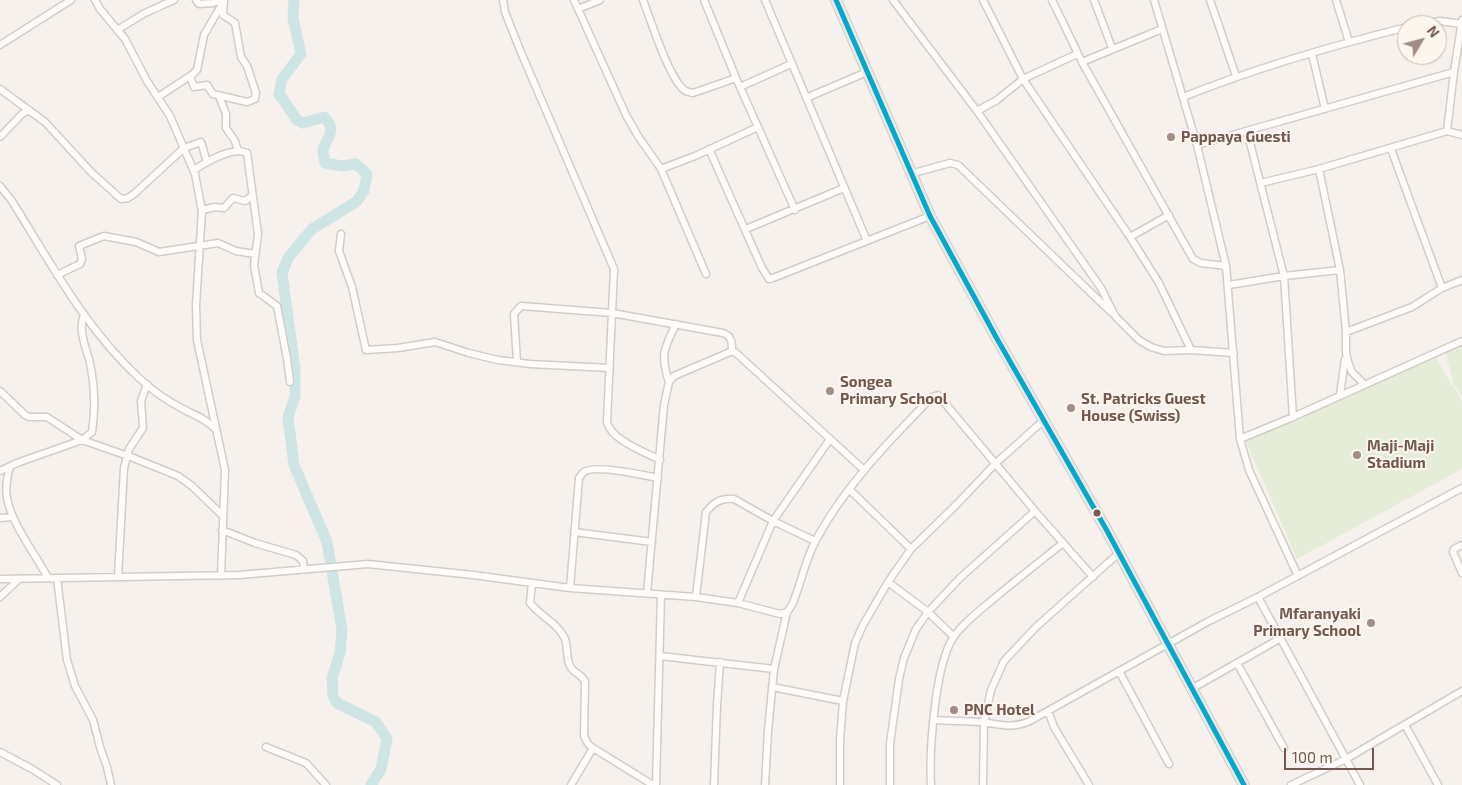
<!DOCTYPE html>
<style>
body{margin:0}
#map{position:relative;width:1462px;height:785px;overflow:hidden;background:#f6f1ec;font-family:"Exo 2",sans-serif}
canvas{display:block}
.north{position:absolute;left:1397px;top:15px;width:50px;height:50px;box-sizing:border-box;background:#fdf6ee;border:1px solid #c5b7ae;border-radius:50%;rotate:53deg;font-size:14px;font-weight:700;line-height:20px;text-align:center;color:#72584f}
.north::after{content:'';display:block;margin:auto;width:18px;height:22px;background:#a08e86;clip-path:polygon(50% 0,100% 100%,50% 72%,0 100%)}
.scale{position:absolute;left:1284px;top:748px;width:90px;height:22px;box-sizing:border-box;border:2px solid #72584f;border-top:0;padding-left:6px;font-size:15px;line-height:18px;white-space:nowrap;color:#72584f;-webkit-text-stroke:4px #fdf6ee;paint-order:stroke}
</style>
<div id="map">
<canvas width="1462" height="785"></canvas>
<div class="north">N</div>
<div class="scale">100 m</div>
</div>
<script>
const g = document.querySelector('canvas').getContext('2d');
g.lineJoin = 'round';
function fillPath(path, color) { g.fillStyle = color; g.fill(path, 'evenodd'); }
function trace(path, color, width, dash) { g.strokeStyle = color; g.lineWidth = width; g.lineCap = dash ? 'butt' : 'round'; g.setLineDash(dash || []); g.stroke(path); }
function drawText(font, color, halo, rows, align = 'center') {
  g.font = font + ' "Exo 2",sans-serif'; g.lineWidth = 4; g.setLineDash([]); g.textBaseline = 'middle'; g.strokeStyle = halo; g.fillStyle = color; for (const [text, x, y, turn = 0] of rows) {
    g.save(); g.translate(x, y); g.rotate((+turn || 0) * Math.PI / 180); g.textAlign = isNaN(turn) ? turn : align; if (halo) g.strokeText(text, 0, 0); g.fillText(text, 0, 0); g.restore();
  }
}
fillPath(new Path2D(`
 M1462,340v57l-8,-12 -10,-37z
 M1432,351l30,50v68l-165,90 -52,-119 141,-65z`), '#e5ecd8');
trace(new Path2D(`
 M294,0l-1,18 8,36 -19,25 -3,15 18,26 6,3 21,-6c15,14 1,21 -1,34 0,3 2,9 2,12l17,3 14,-2 11,10 -3,17 -8,11 -44,27 -24,29 -6,15 13,96v28l-7,20 6,48 33,77 15,88 -2,23 -8,25 1,18 4,7 39,19 11,17 -6,30 -10,16`), '#cfe5e5', 11);
const minor = new Path2D(`
 M95,0l5,9 25,30 22,42 23,35 25,58 7,37 -6,94 1,35 28,130 -4,106
 M196,0l3,4 14,-1 8,-3
 M503,0l2,12 15,38 94,219 -7,153c4,18 36,29 53,38
 M574,0l52,115 12,21 23,33 45,105
 M643,0c8,21 25,75 40,89 3,3 6,3 10,4l43,-15
 M704,0l32,78 59,132
 M765,0l102,241
 M893,0l84,111 124,177 14,28 24,24 12,7 13,4 27,-1 43,3
 M983,0l40,79 107,158 29,46 32,67
 M1052,0l30,62 111,197 8,4 25,3
 M1094,0l18,48
 M1154,0l43,145 29,121 14,173 9,31 49,106
 M1210,0l26,76
 M1336,0l13,42
 M578,9l22,-9
 M1417,25l23,-4 22,3
 M117,30l28,-17 29,-13
 M0,45l71,-45
 M1312,54l13,55
 M1082,62l80,-33
 M190,76l4,11 13,-2 6,9 34,8 8,-3 1,-6 -9,-27 -6,-9 -6,-34 -12,-8 1,-15
 M740,87l51,-23
 M0,89l45,33 47,51 29,26 7,-1 6,-4 50,-46 17,-6 6,20
 M219,96l7,18v14l9,13 3,10
 M158,97l35,-23 4,-4 7,-35 18,-31
 M1183,97c73,-29 148,-51 224,-70
 M806,98l61,-26
 M977,111l20,-11 26,-21 54,-25
 M1247,131l37,145 9,141
 M1447,131l7,-59 8,-52
 M0,137l22,-23 7,-4
 M1197,145l257,-73
 M709,149l53,119 7,11 4,-1 157,-62
 M1391,149l51,139
 M661,169l34,-13 63,-29
 M1319,169l21,101 6,62v21l3,12 3,7 12,12
 M194,170c12,-8 39,-24 53,-17l11,81 -4,31 5,28 18,13 10,53 3,23
 M910,174l40,-11 8,2 153,147
 M1261,183l58,-14 128,-38 15,4
 M0,186l12,15c38,61 73,127 127,177 13,12 28,23 44,31 11,6 24,10 32,20
 M202,210l13,-3 9,1 9,-10 12,3 7,-5
 M746,229l98,-41
 M341,234l-2,17 13,36 14,63 32,-2 37,-6 34,11 29,7 32,4 80,4
 M1130,237l39,-22
 M57,275l23,-11 2,-5 -3,-13 25,-10 32,6 23,10 59,-9 18,8 19,3
 M1229,285l55,-9 56,-6
 M1346,332l66,-25 30,-19 20,-8
 M517,362l-3,-48 7,-8 91,7 111,20c9,3 9,10 9,18
 M669,382c-9,-26 -5,-34 7,-58
 M0,391l25,24 4,2h18l35,23 49,17 47,19 14,10 30,29
 M1340,395l5,-36
 M1240,439l53,-22 169,-76
 M10,467c-3,10 -5,20 -3,31 5,27 28,55 41,80
 M0,471l17,-8 65,-23 10,-8c3,-20 3,-43 -1,-64 -3,-18 -14,-35 -7,-54
 M849,489l62,60
 M0,518l13,-1
 M222,530l33,13 41,12 7,6 1,8
 M574,532l78,10
 M1462,545l-8,4 -1,3 9,21
 M118,577l6,-109 5,-19 14,-21 -2,-27 6,-17
 M57,578l10,82 8,26 18,34 7,27 7,20 4,18
 M0,579l239,-4 129,-11 105,11 97,13 126,9 42,6 42,11 7,-2 5,-7c9,-21 13,-45 24,-65 29,-54 73,-99 116,-143l6,-2 97,116 58,66
 M888,582l40,30 26,25
 M532,583l-2,20c10,13 29,21 35,36 3,9 1,19 5,27 4,8 12,8 15,16l-1,54 4,8 5,4 60,37
 M570,588l9,-110c2,-2 3,-5 5,-6 10,-8 60,3 74,6
 M647,593l17,-188 5,-23 5,-6 56,-24h5l129,118
 M0,597l19,-18
 M696,597l10,-85c8,-10 15,-14 28,-13l39,22 42,20
 M1258,597l102,188
 M738,603l35,-82 57,-82
 M660,656l114,13
 M1237,663l47,85
 M1119,671l50,93
 M772,687l71,14
 M1193,688l88,-50
 M1048,711l6,16 35,58
 M934,720c16,1 32,1 47,2 19,2 28,7 47,0l181,-101 49,-24 204,-109
 M1405,725l33,60
 M266,747l40,16 20,22
 M0,752l32,17 25,16
 M571,785l22,-37
 M656,785l5,-190
 M714,785l3,-80 3,-43
 M765,785l3,-54 6,-62 13,-57
 M840,785v-45l3,-39 12,-58 8,-18 25,-43 23,-33 46,-45 39,-41 48,-43
 M890,785v-41l9,-65 5,-21 12,-29 12,-17 32,-34 75,-67
 M931,785c-2,-34 4,-119 22,-147 9,-14 25,-26 38,-37 24,-20 48,-39 72,-58
 M983,785l1,-63 7,-32 13,-29 32,-34 83,-74
 M1291,785l55,-26 116,-68`);
const highway = new Path2D(`
 M836,0l94,216 66,121 110,192 138,256`);
trace(minor, '#d3cdc7', 9);
trace(highway, '#d5ccc7', 12);
trace(minor, '#fefdfc', 6);
trace(highway, '#f0e8e5', 10);
trace(new Path2D(`
 M836,0l94,216 66,121 110,192 138,256`), '#00a9ce', 5);
for (const [x, y, r, color] of [
 [1171,137,5,"#a08e86"],
 [830,391,5,"#a08e86"],
 [1071,408,5,"#a08e86"],
 [1357,455,5,"#a08e86"],
 [1097,513,4.5,"#72584f"],
 [1371,623,5,"#a08e86"],
 [954,710,5,"#a08e86"]
]) { const dot = new Path2D(); dot.arc(x, y, r, 0, 2 * Math.PI); g.fillStyle = color; g.fill(dot); trace(dot, '#fdf6ee', 2); }
drawText('bold 15px', '#72584f', '#fdf6ee', [
 ["Pappaya Guesti",1181,137],
 ["Songea",840,382],
 ["Primary School",840,399],
 ["St. Patricks Guest",1081,399],
 ["House (Swiss)",1081,416],
 ["Maji-Maji",1367,446],
 ["Stadium",1367,463],
 ["Mfaranyaki",1361,614,"right"],
 ["Primary School",1361,631,"right"],
 ["PNC Hotel",964,710]
], 'left');
</script>
